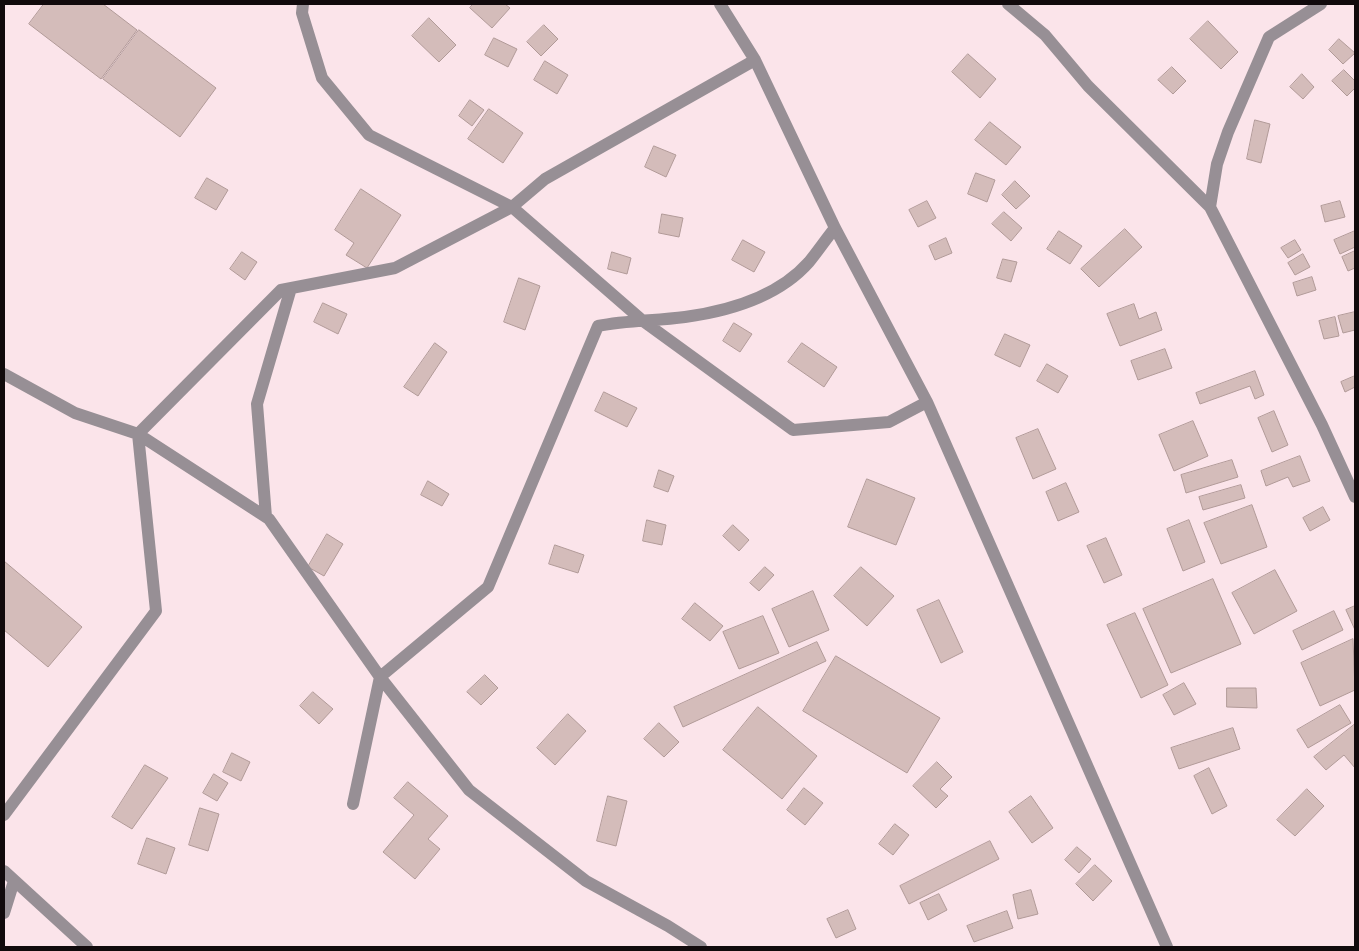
<!DOCTYPE html>
<style>
body{margin:0}
#map{position:relative;width:1359px;height:951px;overflow:hidden;background:#fbe4ea;font-family:"Nunito Sans",sans-serif}
canvas{display:block}
.frame{position:absolute;inset:0;border:5px solid #110a0c;pointer-events:none}
</style>
<div id="map">
<canvas width="1359" height="951"></canvas>
<div class="frame"></div>
</div>
<script>
const g = document.querySelector('canvas').getContext('2d');
g.lineJoin = 'round';
function fillPath(path, color) { g.fillStyle = color; g.fill(path, 'evenodd'); }
function trace(path, color, width, dash) { g.strokeStyle = color; g.lineWidth = width; g.lineCap = dash ? 'butt' : 'round'; g.setLineDash(dash || []); g.stroke(path); }
const building = new Path2D(`
 M44,4h59l34,26 -36,49 -72,-55z
 M473,4h32l5,4 -18,20 -22,-20z
 M429,18l27,27 -17,17 -27,-26z
 M1208,21l30,31 -17,17 -31,-30z
 M544,25l14,14 -17,17 -14,-14z
 M139,30l77,58 -36,49 -77,-58z
 M494,38l23,11 -9,18 -23,-12z
 M1339,39l16,14 -12,11 -14,-14z
 M968,54l28,25 -16,19 -28,-26z
 M545,61l23,14 -11,19 -23,-14z
 M1172,67l14,14 -13,13 -15,-14z
 M1344,70l11,11v7l-8,8 -15,-15z
 M1302,74l12,13 -11,12 -13,-12z
 M470,100l14,10 -12,16 -13,-10z
 M489,109l34,24 -20,30 -35,-24z
 M1255,120l15,4 -9,39 -14,-4z
 M990,122l31,25 -15,18 -31,-25z
 M654,146l22,9 -10,22 -21,-10z
 M976,173l19,7 -8,22 -19,-8z
 M207,178l21,12 -12,20 -21,-12z
 M1015,181l15,15 -14,13 -14,-14z
 M361,189l40,26 -34,53 -21,-13 8,-12 -19,-13z
 M927,201l9,17 -18,9 -9,-17z
 M1340,201l5,16 -20,5 -4,-16z
 M1004,212l18,16 -11,13 -19,-17z
 M662,214l21,4 -4,19 -20,-4z
 M1125,229l17,18 -43,40 -18,-18z
 M1059,231l23,15 -12,18 -23,-15z
 M1355,231v16l-15,7 -6,-14z
 M946,238l6,15 -17,7 -6,-14z
 M743,240l22,12 -11,20 -22,-12z
 M1295,240l6,10 -13,8 -7,-10z
 M1355,251v17l-7,3 -6,-14z
 M242,252l15,10 -12,18 -15,-11z
 M612,252l19,6 -4,16 -19,-5z
 M1303,254l7,13 -15,8 -7,-12z
 M1003,259l14,3 -6,20 -14,-4z
 M1312,277l4,13 -19,6 -4,-13z
 M519,278l21,8 -15,44 -21,-8z
 M323,303l24,11 -9,20 -24,-12z
 M1134,304l5,15 17,-7 6,18 -42,16 -13,-32z
 M1355,312v18l-12,3 -5,-17z
 M1335,317l4,19 -15,3 -5,-18z
 M734,323l18,11 -12,18 -17,-11z
 M1005,334l25,11 -10,22 -25,-12z
 M435,343l12,9 -29,44 -14,-9z
 M802,343l35,24 -13,20 -36,-25z
 M1165,349l7,19 -34,12 -7,-19z
 M1047,364l21,12 -10,17 -21,-12z
 M1255,371l9,24 -9,4 -5,-13 -50,18 -4,-11z
 M1355,376v11l-10,5 -4,-10z
 M604,392l33,16 -10,19 -32,-16z
 M1274,411l14,34 -16,7 -14,-34z
 M1193,421l15,35 -34,15 -15,-36z
 M1038,429l18,40 -23,10 -17,-41z
 M1300,456l10,25 -17,6 -5,-10 -22,9 -5,-15z
 M1232,460l6,17 -52,16 -5,-18z
 M659,470l15,6 -6,16 -14,-5z
 M867,479l48,19 -19,47 -48,-18z
 M428,481l21,13 -7,12 -21,-11z
 M1066,483l13,29 -21,9 -12,-29z
 M1241,485l4,13 -42,12 -4,-13z
 M1252,505l15,42 -46,17 -17,-41z
 M1323,507l7,13 -20,11 -7,-13z
 M647,520l19,5 -4,20 -19,-4z
 M1189,520l16,42 -22,9 -16,-42z
 M733,525l16,15 -10,11 -16,-15z
 M327,534l16,10 -19,32 -16,-9z
 M1106,538l16,37 -18,8 -17,-37z
 M555,545l29,10 -6,18 -29,-9z
 M4,561l78,66 -34,40 -44,-37z
 M765,567l9,8 -15,16 -9,-8z
 M861,567l33,29 -27,30 -33,-30z
 M1275,570l22,41 -43,23 -22,-41z
 M1213,579l28,65 -70,29 -28,-64z
 M813,591l16,39 -40,17 -17,-38z
 M939,600l24,52 -22,11 -24,-53z
 M695,603l28,23 -13,15 -28,-22z
 M1355,606v24l-9,-20z
 M1334,611l9,19 -41,20 -9,-19z
 M1135,613l33,72 -27,13 -34,-73z
 M763,616l16,37 -40,16 -16,-37z
 M1353,639l2,51 -35,16 -19,-43z
 M817,642l9,19 -143,66 -9,-20z
 M836,656l104,62 -33,55 -104,-62z
 M485,675l13,13 -17,17 -14,-13z
 M1184,683l12,21 -22,11 -11,-20z
 M1227,688h29l1,20 -30,-1z
 M313,692l20,17 -14,15 -19,-18z
 M1340,705l11,18 -43,25 -11,-18z
 M758,707l59,49 -35,43 -59,-49z
 M568,714l18,17 -31,34 -18,-17z
 M659,723l20,19 -15,15 -20,-18z
 M1355,724v44l-11,-13 -18,15 -12,-13z
 M1233,728l7,21 -61,20 -8,-21z
 M232,753l18,9 -9,19 -18,-9z
 M937,762l15,15 -12,12 8,7 -12,12 -23,-22z
 M145,765l23,13 -36,51 -20,-12z
 M1209,768l18,38 -15,8 -18,-38z
 M214,774l14,9 -11,18 -14,-8z
 M408,782l40,34 -20,23 12,10 -25,30 -32,-27 31,-37 -20,-17z
 M804,788l19,15 -18,22 -18,-15z
 M1307,789l17,17 -29,30 -18,-16z
 M608,796l19,5 -11,45 -19,-5z
 M1031,796l22,32 -21,15 -23,-31z
 M200,808l19,6 -11,37 -19,-6z
 M895,824l14,11 -16,20 -14,-11z
 M147,838l28,10 -9,26 -28,-10z
 M990,841l9,18 -90,45 -9,-18z
 M1077,847l14,12 -12,14 -14,-13z
 M1095,865l17,16 -19,20 -17,-17z
 M1031,890l7,24 -20,5 -5,-24z
 M939,894l8,16 -19,10 -8,-17z
 M848,910l8,19 -20,9 -9,-19z
 M1007,911l6,17 -39,14 -7,-16z`);
fillPath(building, '#d4bcba');
trace(building, '#b19a98', 1);
trace(new Path2D(`
 M303,4l-1,9 20,65 47,57 143,72 131,114 150,109 96,-8 38,-20
 M720,4l35,56 80,168 92,174 240,545
 M1008,4l37,31 43,51 122,121
 M1321,4l-52,33 -41,95 -11,32 -7,43 112,218 33,72
 M4,374l71,39 63,21 131,85 111,158 89,113 117,91 82,45 33,21
 M138,434l143,-144 114,-22 117,-61 33,-28 210,-119
 M266,517l-9,-113 34,-116
 M353,804l27,-127 108,-90 110,-261c29,-6 58,-5 87,-9 44,-6 94,-21 124,-55 9,-11 17,-23 26,-34
 M4,815l152,-204 -18,-177
 M4,871l83,76
 M4,913l10,-32`), '#978f95', 12);
</script>
